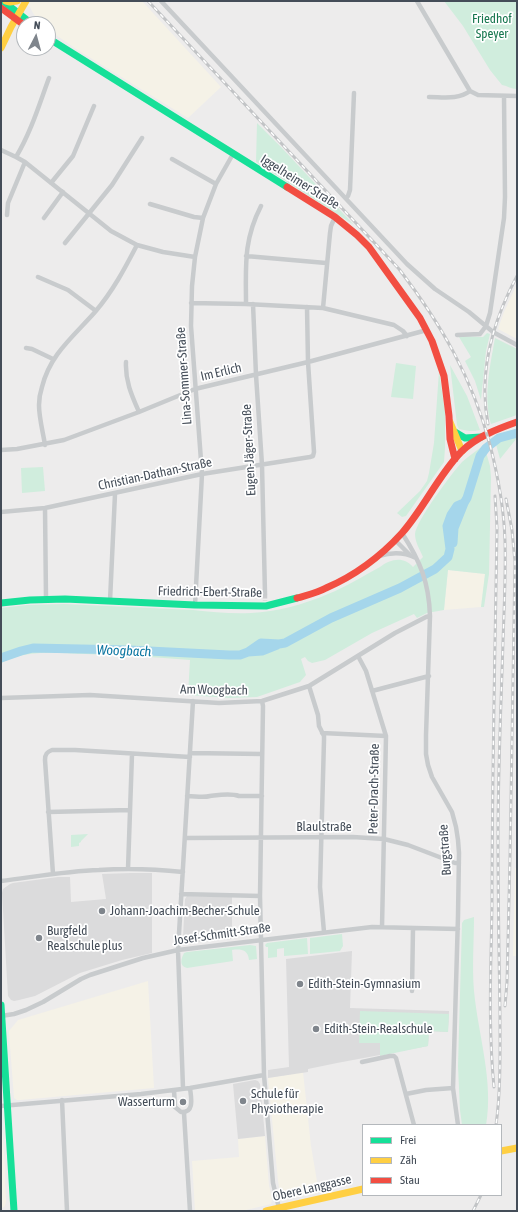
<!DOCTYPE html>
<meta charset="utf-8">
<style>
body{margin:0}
#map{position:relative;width:518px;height:1212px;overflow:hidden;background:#edecec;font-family:"Asap Condensed",sans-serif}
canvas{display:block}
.frame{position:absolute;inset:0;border:2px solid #444d58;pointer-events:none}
.legend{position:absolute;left:362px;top:1124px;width:140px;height:72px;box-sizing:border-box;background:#fff;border:1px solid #b4b8bc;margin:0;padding:5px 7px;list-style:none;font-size:12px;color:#444d58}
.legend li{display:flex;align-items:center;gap:8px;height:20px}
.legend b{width:20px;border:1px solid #b4b8bc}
.north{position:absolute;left:16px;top:16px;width:40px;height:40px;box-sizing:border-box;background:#fff;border:1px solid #b4b8bc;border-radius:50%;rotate:6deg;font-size:11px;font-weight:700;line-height:16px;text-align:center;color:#444d58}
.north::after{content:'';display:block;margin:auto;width:14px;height:18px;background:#7f858c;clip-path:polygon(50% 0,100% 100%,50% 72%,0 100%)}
</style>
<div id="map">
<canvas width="518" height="1212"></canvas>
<div class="frame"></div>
<ul class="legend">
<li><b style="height:5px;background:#16e098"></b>Frei</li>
<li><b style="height:5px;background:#ffcf43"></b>Zäh</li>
<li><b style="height:5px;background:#f24e42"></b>Stau</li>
</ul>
<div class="north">N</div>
</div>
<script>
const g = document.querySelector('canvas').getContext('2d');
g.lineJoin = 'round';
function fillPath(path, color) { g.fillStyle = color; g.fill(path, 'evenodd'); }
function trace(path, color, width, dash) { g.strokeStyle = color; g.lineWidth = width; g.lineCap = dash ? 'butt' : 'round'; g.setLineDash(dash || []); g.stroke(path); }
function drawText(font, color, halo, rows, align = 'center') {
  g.font = font + ' "Asap Condensed",sans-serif'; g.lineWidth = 3.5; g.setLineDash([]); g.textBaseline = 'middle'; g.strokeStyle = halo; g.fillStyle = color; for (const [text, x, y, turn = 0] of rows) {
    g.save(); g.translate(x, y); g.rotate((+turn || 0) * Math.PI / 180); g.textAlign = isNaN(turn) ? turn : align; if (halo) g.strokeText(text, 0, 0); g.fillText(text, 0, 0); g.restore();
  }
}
fillPath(new Path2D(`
 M21,1h121l79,86 -33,31 -112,-69 -20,-14 -8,-6v-5h-6l-3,-2 -6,-9 -3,-6z
 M517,284v55l-19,-10 6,-17z
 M448,570l37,4 -4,33 -37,3z
 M515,868h2v88h-4z
 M148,981l6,107 -134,12h-3l-3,-2 -5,-65v-2l9,-11z
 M303,1072l8,74 8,47 -36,7 -2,-2 -3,-17 -10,-103z
 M1,1113l4,54v17l1,17 -1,5 -4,3z
 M265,1136l4,49 3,15 -1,4 -29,7h-47l-3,-50 47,-4 -1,-18z`), '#f5f2e7');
fillPath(new Path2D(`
 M131,873h21v80l-30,7 -42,13 -45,23 -16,4 -5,1 -3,-1 -3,-4 -6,-103 1,-4 7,-5 3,-1 45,-6h12l1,25 35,-3 -4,-25z
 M187,896l45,1v42l-43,4 -5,-2 -1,-4 2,-38z
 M352,951l-2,57 99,3 -1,21 -19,-1 -1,15 -91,17 -29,6v3l-40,6v-8l21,-3 -3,-108z
 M255,1080l3,1 2,3 5,52 -27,3 -5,-55z`), '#dbdbdc');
fillPath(new Path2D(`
 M444,1h73v88c-6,0 -9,-3 -15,-4l-12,-15 -27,-44z
 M257,123l24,24 73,78 -98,-63z
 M487,333l3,1 -4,17 -5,49 -6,-19 -10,-20 6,-4 -12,-20v-1l24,1z
 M495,338l22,11v66l-26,9c-8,-27 -1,-58 4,-86z
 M396,363l20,3 -3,33 -22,-2z
 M450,365l17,31 13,34c-7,2 -13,1 -21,-1l-2,-4z
 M439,371l6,41v36l-1,14 -38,54 -4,1 -5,-4 23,-22 7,-10 2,-8 5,-30z
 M517,430v8l-17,21 -6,-22z
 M484,445l6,21 1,11 -2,97 -5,33h-3l4,-33 -37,-4 -4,40 -17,3 -10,5 -3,-4 -42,19 -47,27 -13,3 -4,-2 -3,-4 -4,2 5,16 -6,7 -43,15 -28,1 -41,-3 2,-35c-35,-3 -69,-5 -105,-6 -29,-1 -57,-5 -84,9v-55l26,-3 37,-1 129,6c19,2 39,4 58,3 25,-1 54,-9 77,-19 18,-7 35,-18 52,-27 10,-8 24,-11 33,0l10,-10c-3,-7 -8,-15 -8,-23 1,-13 37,-61 47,-72 7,-6 15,-12 22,-17z
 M43,467l2,24 -23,2 -1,-25z
 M88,834l-7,7v1l-2,1v3l-8,1v-12z
 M474,917c0,24 -2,49 0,74 4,43 20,91 12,134h-24l-2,-15 -2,-44 4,-143 2,-3z
 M342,934l1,12 -3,5 -30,3v-16z
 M307,938l1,16 -24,2v-8l-7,1v8l-9,1v-11h-2l-1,-2 2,-2z
 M250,945l6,1 1,13 -8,1c-1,-11 -9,-11 -17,-10l1,11 -46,7c-8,-2 -6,-9 -3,-15l3,-1z
 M360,1011l89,3 -1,18 -19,-1 -1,15 -48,10v-13h-21z`), '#d0eddd');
trace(new Path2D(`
 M453,543l1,-15 10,-25
 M248,652l14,-1 15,-6
 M1,658l20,-7 12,-3 96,2 100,5h11l8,-3 13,-9 18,1 6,-1 46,-25 69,-30 35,-19 13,-12 2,-8 -3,-23 4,-11 6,-9 7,-3 3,-5 13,-42 6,-8 13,-10 18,-5`), '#a5d6eb', 9);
trace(new Path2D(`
 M265,594v7`), '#cbccce', 4.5, [4.5, 2]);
trace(new Path2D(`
 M161,1l246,263 28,25 34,23 24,20 24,13
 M417,1l53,90 8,4 39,1
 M429,97c14,0 29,3 41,-6
 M1,150l15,7 9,5 86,69 26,14 26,7 32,5
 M16,157c15,-25 23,-52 33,-79
 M172,159l44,25
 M51,183l22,-27 21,-50
 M346,198l2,-2 2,-6 4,-97
 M150,204l44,13 9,1
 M7,215l1,-12 17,-41
 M44,218l19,-26
 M65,243l47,-58 30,-47
 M246,256l80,7
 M38,277l30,13 28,21
 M191,303l55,1 77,4 71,17 9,6 4,5
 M246,304c0,-37 -3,-63 15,-98
 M253,304l3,71 6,90 3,129
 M323,308l7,-75 1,-7 4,-9
 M457,335l23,-1 6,-8 4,-13 14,-95 1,-21 -1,-101
 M26,348l6,1 21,10
 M126,362c-1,19 6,34 13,50
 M45,445c-2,-13 -6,-27 -6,-40 0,-6 1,-12 3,-18 8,-33 32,-51 53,-75 18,-21 30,-44 42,-67
 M1,450l16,-1 47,-9 75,-28 56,-23 113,-27 119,-32
 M45,508l1,91
 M1,512l44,-4 157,-34 108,-17 3,-1 1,-4 -6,-90 -1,-55
 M402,533c18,28 27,49 28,83l-4,119v19l2,11 4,12 20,35 4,15 2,13 1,13 -1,63 -5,172 5,37
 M395,540l14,14
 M379,556c13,-4 25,-4 37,2
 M110,601l5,-107
 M195,605l7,-131 -11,-148 1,-40 3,-29 8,-39 13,-34 17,-30
 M358,656l8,15 20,65 -4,191
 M309,686l9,29 1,11 5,10v4l-4,147 4,45
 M372,691l57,-15
 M1,698l89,-3 129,8 43,-2 47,-15 86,-53 31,-16 4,-1
 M262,701l1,5 -3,190 4,179 9,108 6,25
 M322,733l64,3
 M190,753l72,1
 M187,796c8,0 16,2 23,0 9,-1 20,-3 29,0h23
 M48,812l82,-2
 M185,838l168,-1 31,2 24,6 47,18h4
 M128,869l4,-115
 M53,874l-8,-114c0,-6 2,-8 7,-10h23l115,7
 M1,881c33,-4 65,-10 98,-11 28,-2 56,-1 84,2
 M181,894l79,2
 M412,991l1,-63
 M1,1016l13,-2 12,-4 17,-8 38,-23 9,-4 53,-17 35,-8 194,-23 86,2
 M362,1062l28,-6h4l2,2 18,67
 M183,1088l-5,-138 15,-249
 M174,1090l1,17 6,5c14,1 10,-15 9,-24
 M406,1094l20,-4 27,-2
 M62,1100l5,111
 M1,1106l140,-12 49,-6 74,-13
 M184,1113l6,98`), '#c8cbcd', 4.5);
trace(new Path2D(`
 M3,1l29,23
 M48,38l239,149
 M455,432l10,6 16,-1
 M1,603l29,-3 35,-1 130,6 71,1 31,-8
 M1,1005l13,206`), '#16e098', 7);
trace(new Path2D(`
 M6,1l4,1 7,-1
 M1,48l10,-21 15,-26
 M450,422l12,29
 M501,1151l16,-3
 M266,1211l97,-22`), '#ffcf43', 7);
trace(new Path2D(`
 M1,8l23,17
 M287,187l48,30 22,18 12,12 51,71 12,23 12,35 5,40 1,23 5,20
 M297,598c10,-3 20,-5 29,-10 28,-12 55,-32 76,-55 22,-25 36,-57 59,-81 15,-15 36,-23 56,-30`), '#f24e42', 7);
const rail = new Path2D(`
 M148,1l251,268c42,55 73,108 91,176 8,31 14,63 15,96 1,34 -1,68 -2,101 -2,65 -5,130 -5,195 0,59 1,118 2,177 0,37 1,75 -4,111
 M488,424c-10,-52 5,-103 29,-148
 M505,1006l2,-24 3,-124 5,-296 -3,-32 -6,-31
 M494,1087c-6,-60 -3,-121 -2,-181 0,-126 3,-252 5,-378l-2,-32
 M473,1211l8,-16`);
trace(rail, '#c2c4c6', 3);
trace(rail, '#fff', 1.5, [4.5]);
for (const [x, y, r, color] of [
 [102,911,4,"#7f858c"],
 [39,938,4,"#7f858c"],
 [300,984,4,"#7f858c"],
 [316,1029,4,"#7f858c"],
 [243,1101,4,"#7f858c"],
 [183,1102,4,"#7f858c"]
]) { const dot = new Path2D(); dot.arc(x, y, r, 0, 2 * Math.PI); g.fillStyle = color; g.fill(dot); trace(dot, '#fff', 1.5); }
drawText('13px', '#17774f', '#fff', [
 ["Friedhof",492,19],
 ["Speyer",492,34]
]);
drawText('13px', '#444d58', '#fff', [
 ["Iggelheimer Straße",300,182,32],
 ["Im Erlich",221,372,-13],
 ["Lina-Sommer-Straße",184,376,-94],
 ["Eugen-Jäger-Straße",249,450,-93],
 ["Christian-Dathan-Straße",155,474,-12],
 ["Friedrich-Ebert-Straße",210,592,1],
 ["Am Woogbach",214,690,1],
 ["Peter-Drach-Straße",374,789,-89],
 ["Blaulstraße",324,827],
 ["Burgstraße",445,850,-94],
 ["Josef-Schmitt-Straße",222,934,-8],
 ["Obere Langgasse",312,1188,-13]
]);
drawText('13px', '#444d58', '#fff', [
 ["Johann-Joachim-Becher-Schule",110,911],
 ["Burgfeld",47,931],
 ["Realschule plus",47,946],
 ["Edith-Stein-Gymnasium",308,984],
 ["Edith-Stein-Realschule",324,1029],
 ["Schule für",251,1094],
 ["Physiotherapie",251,1109],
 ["Wasserturm",175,1102,"right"]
], 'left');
drawText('italic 14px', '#0e77a2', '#fff', [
 ["Woogbach",124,651,2]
]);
</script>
